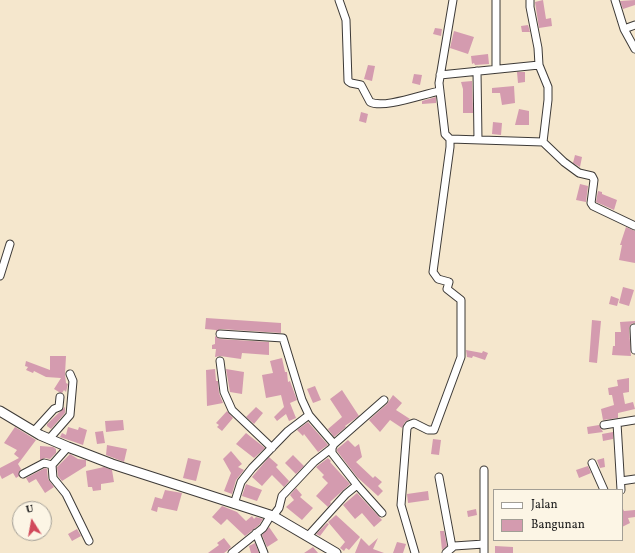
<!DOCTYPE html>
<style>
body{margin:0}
#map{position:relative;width:635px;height:553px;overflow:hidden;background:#f5e7cd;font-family:Vollkorn,serif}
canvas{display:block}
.legend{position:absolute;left:493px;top:489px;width:130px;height:52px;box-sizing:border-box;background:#fcf5e5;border:1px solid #a29e95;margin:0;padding:5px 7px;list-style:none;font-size:12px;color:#1c1c1c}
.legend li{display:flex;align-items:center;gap:8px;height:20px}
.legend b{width:20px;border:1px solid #a29e95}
.north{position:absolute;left:12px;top:501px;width:40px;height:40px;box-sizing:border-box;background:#fcf5e5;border:1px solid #a29e95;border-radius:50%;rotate:349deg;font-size:11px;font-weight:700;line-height:16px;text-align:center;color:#1c1c1c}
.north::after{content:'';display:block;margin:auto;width:14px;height:18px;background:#d1495b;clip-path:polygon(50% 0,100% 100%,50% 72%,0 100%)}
</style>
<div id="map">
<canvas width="635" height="553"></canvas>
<ul class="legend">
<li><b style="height:5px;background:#fff"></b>Jalan</li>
<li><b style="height:11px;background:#d49baf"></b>Bangunan</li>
</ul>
<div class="north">U</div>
</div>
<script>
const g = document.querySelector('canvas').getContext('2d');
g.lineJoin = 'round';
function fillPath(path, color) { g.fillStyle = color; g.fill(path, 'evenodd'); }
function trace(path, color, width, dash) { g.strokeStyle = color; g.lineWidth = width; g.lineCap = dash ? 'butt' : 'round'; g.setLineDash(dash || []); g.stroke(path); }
fillPath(new Path2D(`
 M543,0l3,19 5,-1 1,8 -13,2 -4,-26z
 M635,0v5l-12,4 -3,-8z
 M528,25l2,7h-8l-1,-6z
 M435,28l7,1 -1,7 -8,-2z
 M454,31l20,6 -6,17 -18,-6z
 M488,54l1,10 -14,1 -1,-2 -2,1 -1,-8z
 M368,65l7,1 -3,15 -8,-2z
 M517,72h8v10l-7,1z
 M414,74l8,1 -2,10 -8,-2z
 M472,81l1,32h-10v-24l-2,-7z
 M514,86l1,17 -13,2 -2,-12h-8v-5z
 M436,97v6l-14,1v-3z
 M519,109l10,2v14h-14z
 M361,112l7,2 -2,9 -7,-2z
 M493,122l9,1 -1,12 -9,-1z
 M575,155l7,2 -2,10 -7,-4z
 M580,184l8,2 -2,16 -10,-2z
 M598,191l4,1v2l15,6 -3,10 -18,-8z
 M626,227l9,4v32l-16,-3 3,-15h-2z
 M623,287l11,3 -5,16 -10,-3z
 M611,296l8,3 -2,7 -8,-2z
 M206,318l75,5v10l-61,-4 -4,3v-2l-11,-1z
 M592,320l9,1 -4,42 -8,-1z
 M635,321v2l-4,1 -2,4 2,28 -19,-1 1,-9h2v-14h6l-1,-10z
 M215,336l5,3 49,3v13l-27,-2 -1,6 -21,-3 -5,1 1,-8h-4v-4l3,-1z
 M466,350l16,3 1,-2 5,2 -3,7 -12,-4 -1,2 -5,-1z
 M50,356h16l-1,18 1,9 2,1 -2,8 -2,-2 -2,3 -3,-1 -5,-3 7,-11 -15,-1 -12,-6 -1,2 -7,-3 2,-3 -3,-1 1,-5 24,9z
 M282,358l3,14h2l1,10 2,-1 7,19 -7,3 6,15 -7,3 -3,-7 -9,7 -3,-4 10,-10 -3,-12 -15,3 -4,-23 11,-2 -3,-12z
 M215,369l1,12h2l1,12 4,10 -16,3 -1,-36z
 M226,369l18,3 -2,22 -12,-2z
 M629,378v14l-6,1 2,11 8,-2 2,7 -17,4v5l-15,2 -2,-11 13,-4 -2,-10h-3l-1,-7 10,-2 -1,-6z
 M315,386l6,14 -8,3 -6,-14z
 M342,390l17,26 -14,10 1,1 -12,10 -6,-8 14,-12 -12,-18z
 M393,395l9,8 -6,7 14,9 -5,3 -3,6 -12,-8 -10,12 -11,-12 18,-16z
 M65,407v6l-14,16 -4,-3v-2z
 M256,407l7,6 -9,11 -8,-7z
 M227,411l6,7 -11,13 -5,-4 2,-2 -3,-2z
 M123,420l1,10 -18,2 -1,-11z
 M308,422l20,23 -10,7 -14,-18 -1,2 -6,-6z
 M599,425l4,7 -15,2 -1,-7z
 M15,427l21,13 -18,24 3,5 -2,3v4l-3,2 -3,-5 -11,6 -2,-4v-7l19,-10 -5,-4 3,-4 -13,-7z
 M68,427l10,3 1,-3 8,3 -4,15 -23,-8 2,-4 4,2z
 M103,431l2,12 -8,1 -2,-12z
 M613,432v7l-10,2 -1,-7z
 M246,433l19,15 -11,10 -18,-14z
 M433,439l8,1 -2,15 -8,-1z
 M348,440l7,7 4,-3 3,13 -6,5 17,16 2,-2 7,6 -4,4 5,5 -5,5 -21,-19 -20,-26v-2z
 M107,445l20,4 -3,13 -18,-7z
 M40,446l13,1 3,2v4l-6,6 -5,-1 -5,2z
 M231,451l11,13 -4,3 6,3 -8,10 -4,14 -8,-3 7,-18 -8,-14z
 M70,454l8,5 8,1v6l-24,15 -4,-5 -1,-9z
 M293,455l11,11 -8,8 -11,-11z
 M269,457l9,8 -2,2 13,14 -5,6 -12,-12 -10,11 -10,-9z
 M188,458l13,3 -5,20 -13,-3z
 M328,458l3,3 -1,1 20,22 -20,18 1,1 -3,4 -12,-11 12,-13 -6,-6 2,-2 -8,-8z
 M604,458l1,9 -5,1 -3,-8z
 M588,466l3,7 -12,5 -3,-8z
 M104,467l8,3 2,12 -13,2v6l-8,1 -1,-4h-4l-2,-16z
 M45,468l2,1 1,10 6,8 -9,6 -9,-14 -7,4 -3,-5z
 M246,484l16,6 -5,11 -15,-5z
 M296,488l6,7 -2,2 13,11 -11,12 -16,-13 8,-7 -4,-5z
 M165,490l17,3 -5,18 -19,-4 -1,5 -6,-2 4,-13 7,2z
 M428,491l1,9 -21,3 -1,-9z
 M357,493l25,27 -8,7 -12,-14 -7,6 -12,-14z
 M222,506l15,6 9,9 6,-5 2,3 2,-2 7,2 -4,6 -14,11 -18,-17 -6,6 -9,-8z
 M622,507l2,4 11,-1v7l-7,1 2,5 -8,4z
 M476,509l1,6 -9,2 -1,-6z
 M336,515l24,22 -11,13 -3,-2 -2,3 -4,-3 5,-6 -17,-20z
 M327,523l2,1 -9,12 -4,-2z
 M269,527l9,13 -11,7 -5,-12z
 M77,529l4,7 -9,5 -4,-7z
 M440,531h4l3,15 -5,4z
 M224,538l7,9 -3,3 -4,3h-16l11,-8 -2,-2z
 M361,538l8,8 9,-8 -5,11 11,4h-29z
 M397,542l9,2 -3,9h-10z
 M255,543l4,10h-8l-2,-7z
 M495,546l18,1v6h-18z
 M313,547l5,6h-14z`), '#d49baf');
const minor = new Path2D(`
 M339,0l7,20 2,61 3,2 10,2 9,17c14,7 53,-8 70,-11
 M496,0v69
 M530,0v7l8,41 1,17 9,22v13l-5,42 21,20 15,11 13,3 2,4 -3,23 2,3 42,20
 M615,0l9,29 11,20
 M624,29l11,-4
 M477,71l1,69
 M440,75l99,-10
 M450,139l93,3
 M0,276l10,-32
 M634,328l1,22
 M220,334l63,4 19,62 7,15 25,29 -2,4v5l25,32 -11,9 -38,42
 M220,361l4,31 8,18 40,38
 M617,423l4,67
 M604,425l31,-5
 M34,431l20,-22 5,-2 1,-10
 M49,439l21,-24 3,-34 -3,-7
 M334,444l50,-44
 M592,463l12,27
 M52,465l1,13 13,16 23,47
 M484,470v83
 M23,474l21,-11 8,2 16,-18
 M439,477l13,70
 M621,481l14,-2
 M357,485l25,28
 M234,504l7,-22 11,-14 36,-37 21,-16
 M273,516l6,-8 3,-12 32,-34 18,-14
 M256,533l8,20
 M232,553l31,-25 8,-13
 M415,553l-14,-48 6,-77 2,-3 5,-2 14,7h6l27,-73v-57l-14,-11 2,-7 -11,-3 -5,-7 17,-125v-8l-5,-5 -6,-51 14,-83
 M446,553l8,-7 30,-2`);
const tertiary = new Path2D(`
 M0,411l40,24 28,12 44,17 161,52 63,37`);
trace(minor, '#3d3a37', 9);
trace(tertiary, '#3d3a37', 11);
trace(minor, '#fff', 7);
trace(tertiary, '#fff', 9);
</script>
